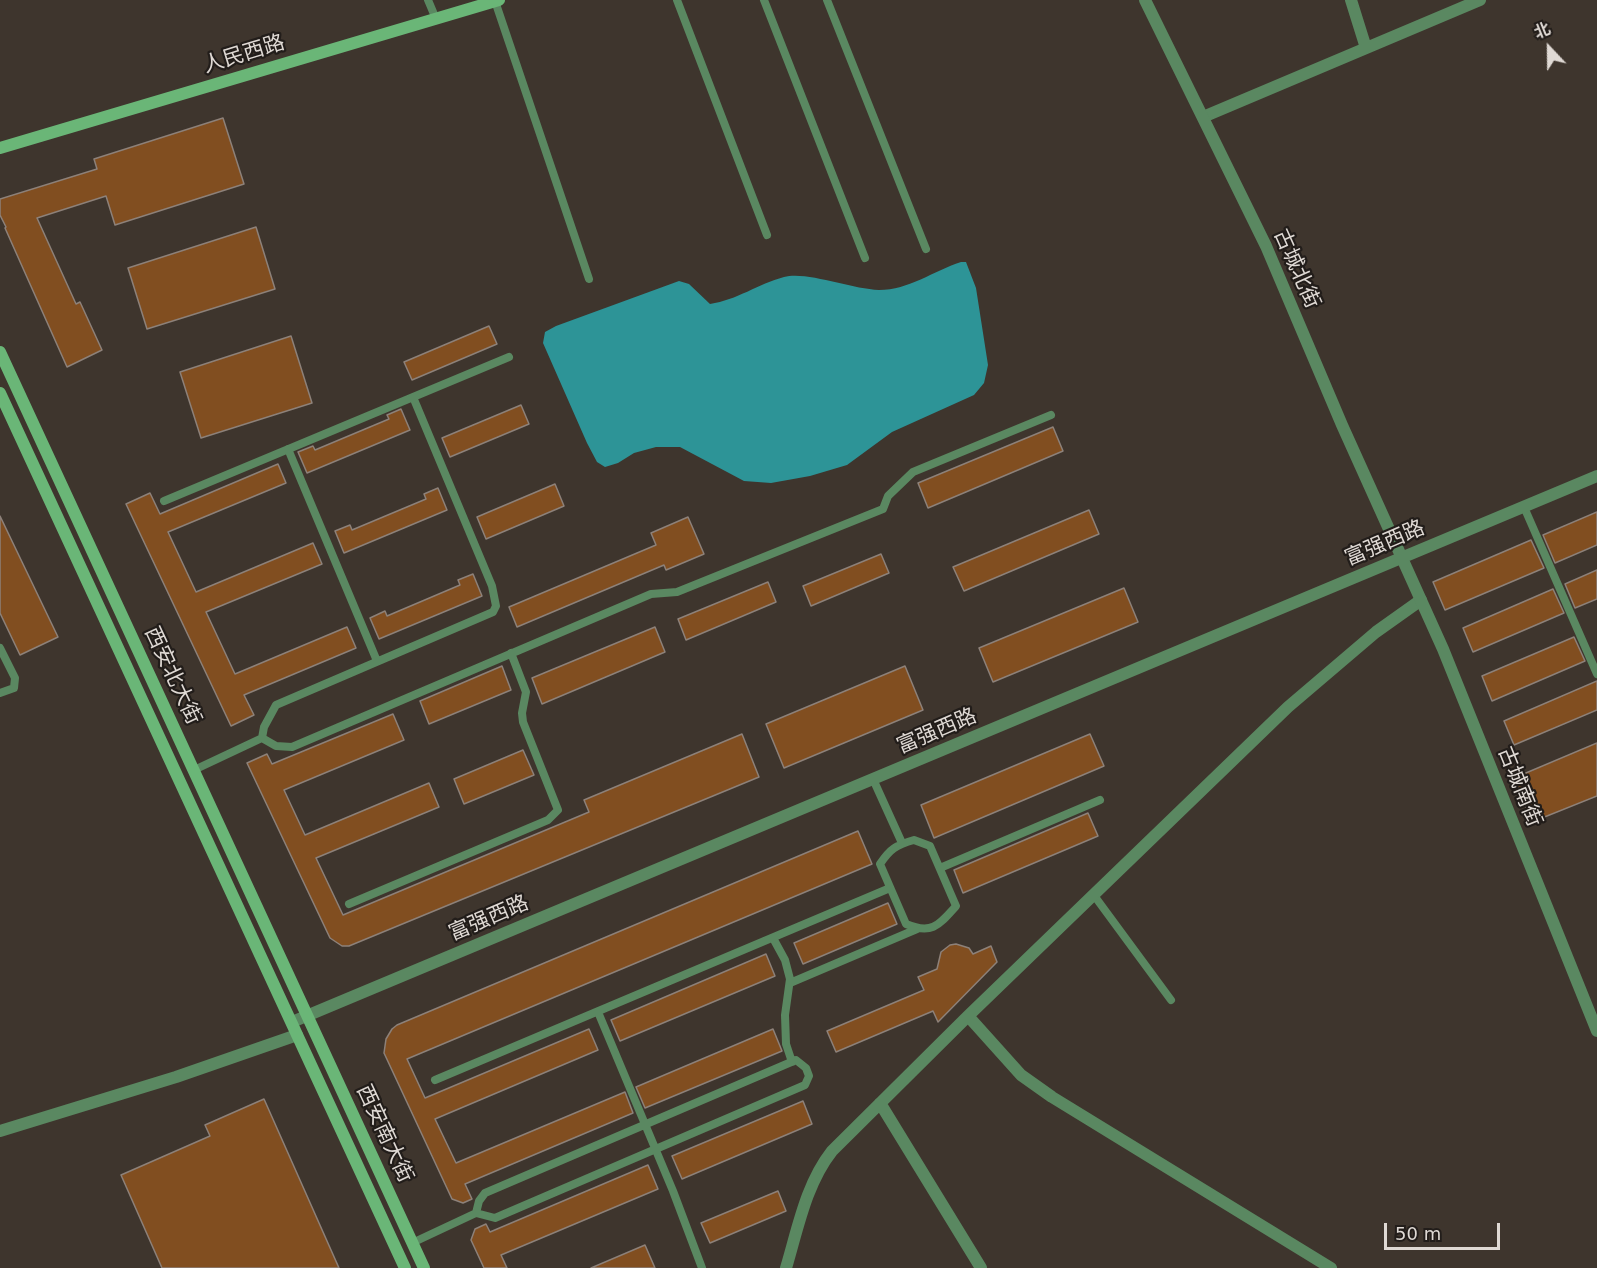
<!DOCTYPE html>
<meta charset="utf-8">
<style>
body{margin:0}
#map{position:relative;width:1597px;height:1268px;overflow:hidden;background:#3e352d;font-family:"DejaVu Sans","Noto Sans SC",sans-serif}
canvas{display:block}
.north{position:absolute;left:1519px;top:18px;width:60px;height:60px;-webkit-text-stroke:4px #221d1a;paint-order:stroke;rotate:338deg;font-size:16px;font-weight:700;line-height:24px;text-align:center;color:#dfd9d4}
.north::after{content:'';display:block;margin:auto;width:21px;height:27px;background:#dfd9d4;clip-path:polygon(50% 0,100% 100%,50% 72%,0 100%)}
.scale{position:absolute;left:1384px;top:1223px;width:116px;height:27px;box-sizing:border-box;border:3px solid #dfd9d4;border-top:0;padding-left:8px;font-size:18px;line-height:21px;white-space:nowrap;color:#dfd9d4;-webkit-text-stroke:4px #221d1a;paint-order:stroke}
</style>
<div id="map">
<canvas width="1597" height="1268"></canvas>
<div class="north">北</div>
<div class="scale">50 m</div>
</div>
<script>
const g = document.querySelector('canvas').getContext('2d');
g.lineJoin = 'round';
function fillPath(path, color) { g.fillStyle = color; g.fill(path, 'evenodd'); }
function trace(path, color, width, dash) { g.strokeStyle = color; g.lineWidth = width; g.lineCap = dash ? 'butt' : 'round'; g.setLineDash(dash || []); g.stroke(path); }
function drawText(font, color, halo, rows, align = 'center') {
  g.font = font + ' "DejaVu Sans","Noto Sans SC",sans-serif'; g.lineWidth = 4.5; g.setLineDash([]); g.textBaseline = 'middle'; g.strokeStyle = halo; g.fillStyle = color; for (const [text, x, y, turn = 0] of rows) {
    g.save(); g.translate(x, y); g.rotate((+turn || 0) * Math.PI / 180); g.textAlign = isNaN(turn) ? turn : align; if (halo) g.strokeText(text, 0, 0); g.fillText(text, 0, 0); g.restore();
  }
}
fillPath(new Path2D(`
 M961,262h5l10,26 12,77 -4,18 -10,12 -82,37 -45,33 -37,11 -39,7 -27,-2 -64,-34h-24l-22,6 -16,10 -13,4 -8,-5 -10,-19 -44,-100 2,-11 11,-6 123,-45 10,3 21,20c27,-4 48,-20 74,-27 23,-6 67,12 95,13 30,0 54,-19 82,-28z`), '#2d9497');
const building = new Path2D(`
 M223,118l21,66 -129,41 -9,-29 -69,22 39,86 4,-2 22,48 -35,17 -62,-139 1,-1 -6,-12v-16l97,-30 -3,-10z
 M256,227l19,62 -128,40 -19,-61z
 M489,326l8,18 -85,36 -8,-18z
 M291,336l21,67 -111,35 -21,-66z
 M521,405l8,19 -79,33 -8,-19z
 M401,409l9,21 -103,43 -9,-21 15,-6 2,4 74,-31 -2,-4z
 M1053,427l10,24 -135,57 -10,-25z
 M278,464l8,19 -118,49 28,60 117,-49 9,21 -116,48 29,62 112,-47 9,21 -112,47 10,20 -23,11 -105,-222 24,-11 10,21z
 M555,484l9,22 -78,33 -9,-22z
 M438,488l9,22 -103,43 -9,-22 15,-6 2,5 74,-31 -2,-5z
 M1089,510l10,24 -135,57 -11,-24z
 M1597,512v33l-42,18 -12,-28z
 M0,516l58,121 -38,18 -20,-42z
 M688,517l16,37 -38,16 -2,-5 -147,62 -8,-20 147,-62 -5,-12z
 M1531,540l13,28 -99,42 -12,-28z
 M881,554l8,19 -78,33 -8,-20z
 M1597,570v29l-22,9 -10,-24z
 M473,574l9,22 -103,43 -9,-21 15,-7 2,5 73,-31 -2,-5z
 M768,582l8,20 -90,38 -8,-21z
 M1124,588l14,34 -145,60 -14,-34z
 M1553,589l11,24 -91,39 -10,-24z
 M655,627l10,25 -123,52 -10,-26z
 M1574,637l11,24 -93,40 -10,-25z
 M502,666l9,24 -82,34 -9,-23z
 M905,666l18,44 -139,58 -18,-44z
 M1597,681v29l-83,35 -10,-24z
 M393,714l11,26 -120,50 21,45 124,-52 10,24 -123,51 27,57 246,-103 -5,-12 158,-66 17,43 -410,169h-7l-12,-8 -83,-175 20,-9 5,10z
 M1090,734l14,32 -170,72 -13,-33z
 M1597,743v53l-65,26 -18,-44z
 M523,750l11,25 -70,29 -10,-25z
 M1088,813l10,23 -135,57 -9,-23z
 M858,831l14,33 -465,195 18,39 164,-69 9,21 -163,69 21,44 169,-71 8,21 -168,71 7,15 -9,4 -11,-4 -68,-146 2,-14 6,-10 5,-4z
 M888,903l9,21 -94,40 -9,-21z
 M956,944l13,4 4,6 18,-8 6,16 -59,60 -5,-11 -97,41 -9,-21 97,-41 -6,-13 19,-8 4,-17 9,-7z
 M766,954l9,22 -155,65 -9,-21z
 M773,1029l9,22 -137,57 -9,-21z
 M264,1099l75,169h-177l-41,-93 89,-39 -5,-11z
 M803,1101l9,23 -130,55 -10,-23z
 M648,1165l10,24 -157,66 6,13h-23l-13,-28 4,-11 11,-5 4,8z
 M778,1191l8,20 -76,32 -9,-20z
 M645,1245l10,23h-64z`);
fillPath(building, '#814e20');
trace(building, '#8d8179', 1.5);
trace(new Path2D(`
 M428,0l8,19
 M677,0l90,235
 M764,0l101,258
 M827,0l99,249
 M495,1l94,278
 M413,397l79,189 4,20 -3,6 -217,93 -12,22 -2,11 14,8 16,1 359,-153 26,-2 206,-83 5,-13 25,-24 138,-57
 M288,449l89,212
 M164,501l345,-144
 M1524,507l73,167
 M0,648l15,30 -1,10 -14,5
 M194,770l68,-32
 M873,779l29,64
 M914,840l16,6 26,60c-17,19 -24,29 -50,18l-26,-60c10,-15 16,-19 34,-24z
 M940,868l160,-68
 M1093,894l78,106
 M349,904l199,-84 10,-10 -35,-88 -1,-9 4,-21 -15,-39
 M773,938l12,22 5,19 -5,36 1,29 6,18
 M790,983l127,-54
 M598,1012l75,179 29,77
 M796,1060l10,8 3,8 -4,9 -310,133 -19,-5 3,-12 6,-8z
 M435,1080l455,-192
 M412,1243l64,-30`), '#5a8861', 8);
trace(new Path2D(`
 M1351,0l15,48
 M1203,117l277,-117
 M968,1016l53,59 31,22 279,171
 M880,1103l101,165
 M0,1131l176,-54 121,-42
 M786,1268c12,-40 20,-84 46,-117l136,-135 320,-309 88,-75 45,-32`), '#5a8861', 12);
trace(new Path2D(`
 M1145,0l121,246 76,179 101,224 154,382
 M292,1022l1305,-546`), '#5a8861', 12);
trace(new Path2D(`
 M0,148l499,-148
 M0,352l424,916
 M0,393l405,875`), '#6ab677', 12);
drawText('21px', '#dfd9d4', '#221d1a', [
 ["人民西路",244,55,-17],
 ["古城北街",1296,269,66],
 ["富强西路",1385,544,-23],
 ["西安北大街",172,676,65],
 ["富强西路",937,732,-23],
 ["古城南街",1519,787,68],
 ["富强西路",489,919,-23],
 ["西安南大街",384,1134,65]
]);
</script>
